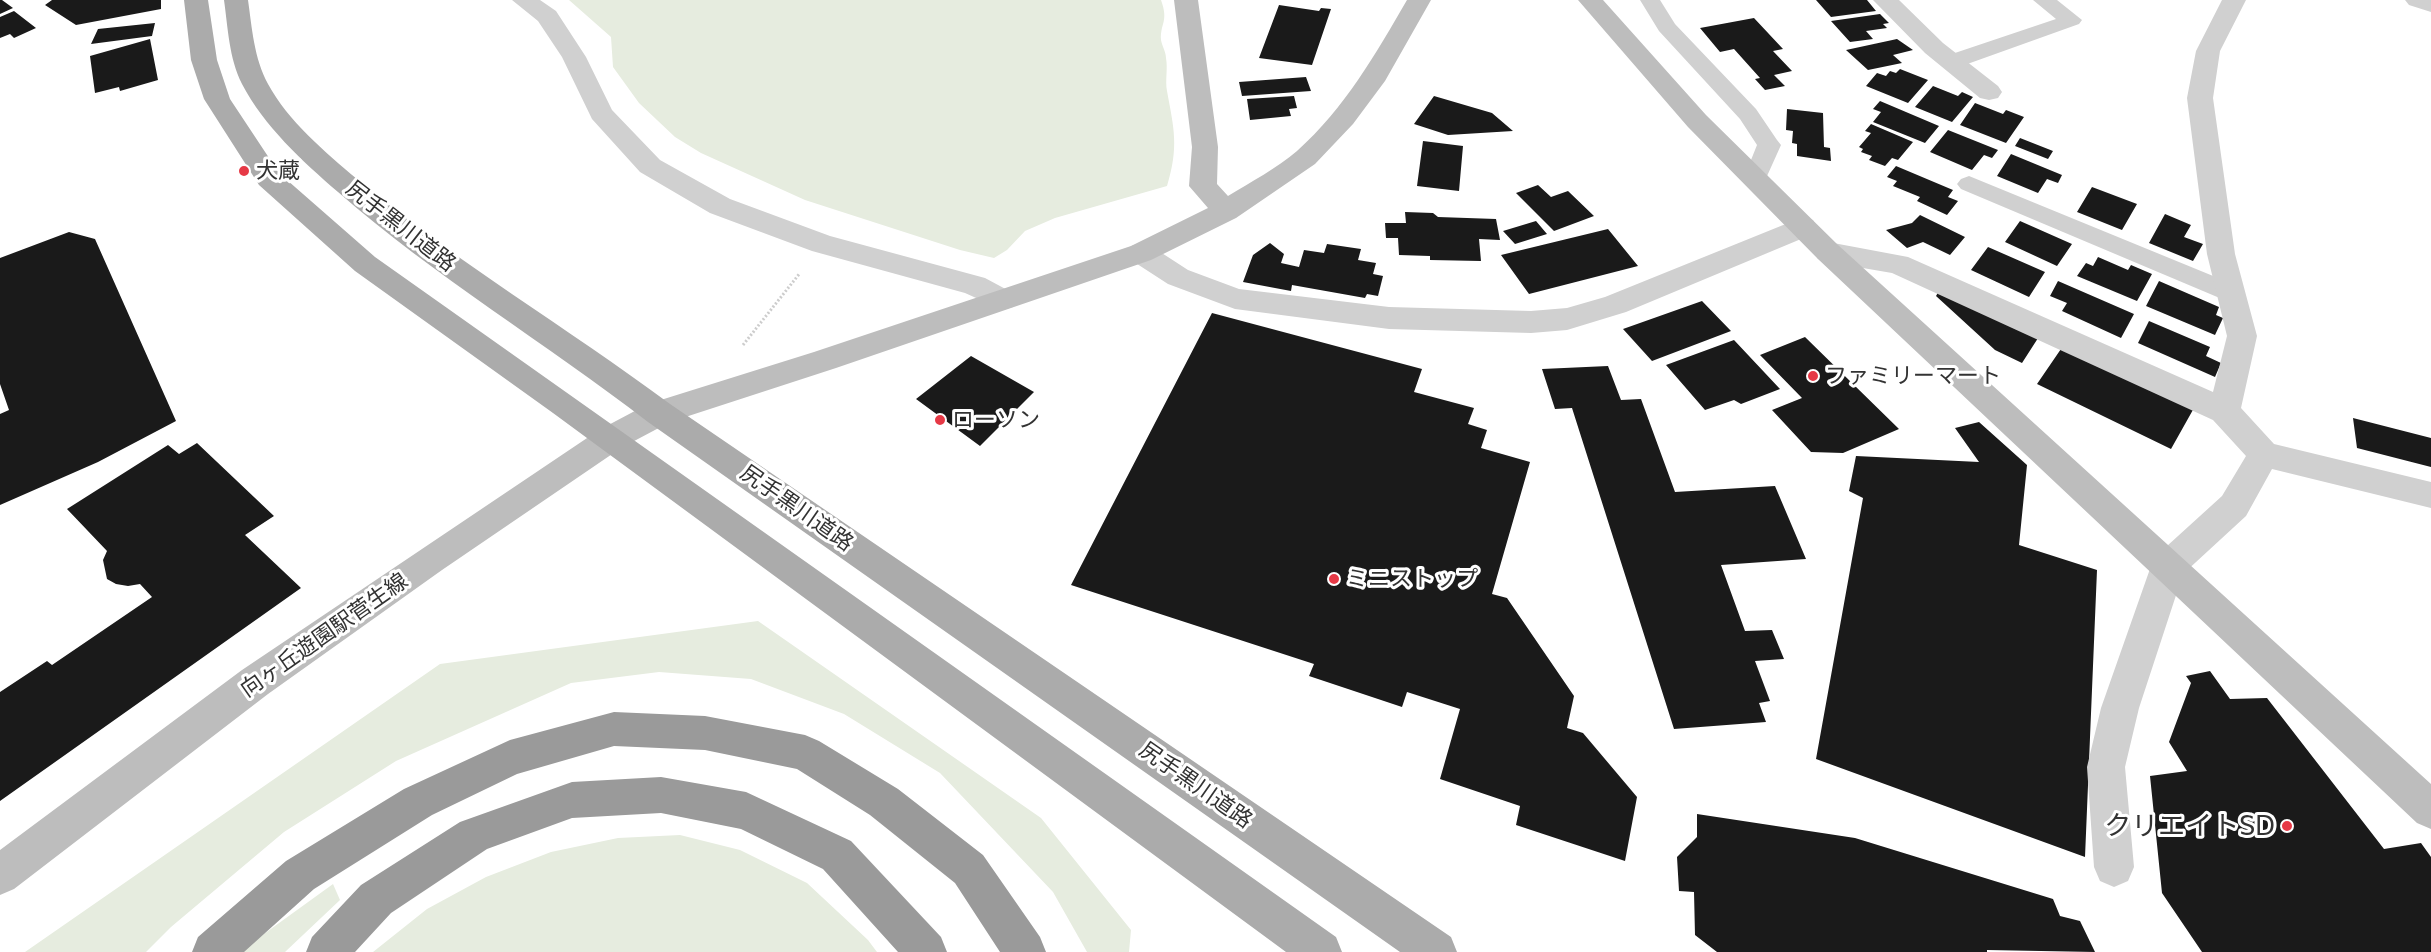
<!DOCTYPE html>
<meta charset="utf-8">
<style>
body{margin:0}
canvas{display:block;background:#fff}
</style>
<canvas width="2431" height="952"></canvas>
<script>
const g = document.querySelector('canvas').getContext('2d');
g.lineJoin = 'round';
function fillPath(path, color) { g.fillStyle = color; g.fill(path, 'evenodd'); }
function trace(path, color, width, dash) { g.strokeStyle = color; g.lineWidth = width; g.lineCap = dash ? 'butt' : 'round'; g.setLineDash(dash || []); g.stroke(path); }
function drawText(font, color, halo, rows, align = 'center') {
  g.font = font + ' Commissioner,"Noto Sans JP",sans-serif'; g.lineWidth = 6; g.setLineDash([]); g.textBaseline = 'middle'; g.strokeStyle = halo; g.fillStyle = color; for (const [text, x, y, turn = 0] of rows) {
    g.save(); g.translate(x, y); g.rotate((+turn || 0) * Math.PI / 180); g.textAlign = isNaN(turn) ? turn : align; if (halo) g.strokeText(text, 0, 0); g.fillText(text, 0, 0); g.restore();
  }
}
fillPath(new Path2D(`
 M569,0h592c8,22 -1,23 0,40 1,6 5,12 5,18 2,11 -1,22 1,33 7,38 12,56 0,95l-112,32 -30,13 -18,19 -13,8 -34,-8 -155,-50 -104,-47 -26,-16 -36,-34 -26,-36 -2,-30z
 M758,621l283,197 90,112 -2,22h-42l-34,-60 -113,-119 -96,-59 -93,-35 -92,-7 -88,11 -175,78 -112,71 -113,95 -25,25h-121l415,-288z
 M680,835l60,15 67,33 61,57 9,12h-504l54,-43 59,-32 65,-25 67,-14z
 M333,884l7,16 -55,52h-46z`), '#e6ecdf');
fillPath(new Path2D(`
 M0,0h2l11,8 -13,6z
 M52,0h109v9l-85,16 -31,-20z
 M1816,0h51l9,11 -45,6z
 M1279,5l40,6 2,-3 10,1 -19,56 -53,-7z
 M14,11l22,17 -22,10 -4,-4 -10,4v-21z
 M1880,14l9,9 -6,1 4,4 -21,3 7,8 -23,3 -19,-21z
 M1754,18l29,31 -10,2 19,20 -18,4 11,11 -20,4 -10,-11 5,-1 -26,-29 -14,3 -20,-24z
 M155,23l-3,13 -61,8 7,-15z
 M150,39l8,41 -38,11 -1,-4 -24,6 -5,-37z
 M1897,39l16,11 -20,5 9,8 -34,7 -22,-20z
 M1900,69l28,11 -20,23 -42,-17 11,-13 9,3 4,-5 6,2z
 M1306,77l5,14 -69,5 -3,-14z
 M1933,86l25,10 4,-4 11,5 -21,25 -37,-15z
 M1294,96l3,12 -8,1 2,7 -41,4 -3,-21z
 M1434,96l58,17 21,18 -65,4 -34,-11z
 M1880,101l59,25 -14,17 -52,-21 8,-10 -8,-3z
 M1975,103l28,11 3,-4 18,7 -18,26 -46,-18z
 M1787,109l36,4 1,34 6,1 1,13 -34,-5v-12l-5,-1 1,-12 -7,-1z
 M1871,124l42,18 -15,18 -6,-2 -7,8 -16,-6 3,-4 -11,-4 2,-3 -4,-2 12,-14 -6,-2z
 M1948,130l50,20 -6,8 -8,-3 -12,15 -42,-18z
 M2020,138l33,13 -5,8 -33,-13z
 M1423,141l40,5 -4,45 -42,-5z
 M2011,154l51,21 -4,8 -11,-4 -9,14 -41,-17z
 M1896,166l57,24 -5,7 10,4 -11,14 -30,-14 3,-4 -27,-11 4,-5 -10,-4z
 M1538,185l13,12 17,-6 26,25 -40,15 -38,-38z
 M2092,187l45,17 -15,26 -45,-18z
 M1405,212l28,1 5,4 58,2 4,21 -21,-1 2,22 -51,-1v-4l-31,-1 -1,-17h-12l-1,-15h21z
 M2165,214l26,11 -7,12 19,7 -10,17 -44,-18z
 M1920,215l45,22 -15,18 -27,-13 -16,6 -21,-18 26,-7z
 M1536,221l11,13 -32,10 -12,-13z
 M2020,221l52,23 -15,22 -52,-24z
 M1608,229l30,37 -109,28 -28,-39z
 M69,232l26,7 81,182 -78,41 -98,43v-91l9,-4 -9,-26v-126z
 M1270,243l14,11 -3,9 18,4 5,-17 20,3 3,-9 34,5 -3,11 18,3 -3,11 10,2 -5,20 -11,-2 -2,4 -73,-13 -1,6 -48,-9 10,-27z
 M1988,247l57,25 -16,25 -58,-27z
 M2098,257l30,13 3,-5 21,9 -15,27 -60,-25 9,-13 7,3z
 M2058,281l76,33 -13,24 -59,-27 5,-8 -17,-7z
 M2159,281l60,26 -3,8 7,3 -8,17 -69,-29z
 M1940,289l100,46 -18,28 -27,-13 -59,-54z
 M1702,301l29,30 -79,30 -29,-32z
 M1212,313l210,56 -8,23 60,16 -6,16 19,6 -6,18 49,14 -38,132 15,4 67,98 -7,32 16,5 54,64 -12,64 -109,-36 4,-19 -80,-27 20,-70 -53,-17 -5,15 -93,-31 5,-12 -243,-79z
 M2149,321l61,26 -4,9 15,7 -6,14 -77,-34z
 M1805,337l94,92 -56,24 -32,-1 -39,-42 30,-12 -42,-43z
 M1734,340l46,49 -39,15 -7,-4 -29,10 -39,-45z
 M2063,346l131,62 -23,41 -134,-65z
 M971,356l63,36 -54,54 -64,-47z
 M1608,366l13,34 20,-1 34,93 100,-6 31,73 -85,6 24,66 27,-1 12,29 -29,2 15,40 -11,2 7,19 -92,7 -102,-321 -17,1 -13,-40z
 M2353,418l78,20v29l-74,-19z
 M1979,422l48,43 -8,80 78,25 -12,287 -269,-98 47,-261 -14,-7 7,-35 123,6 -24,-34z
 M197,443l77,73 -29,19 56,53 -301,213v-109l47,-31 5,4 100,-68 -12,-13 -12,2 -12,-2 -9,-5 -4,-19 4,-9 -40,-42 101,-64 11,9z
 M2210,671l20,28 37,-1 117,151 37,-6 10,14v95h-229l-40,-59 -12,-117 37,-5 -18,-29 22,-59 -5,-7z
 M1697,814l158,24 198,61 7,17 20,5 15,31 -108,-2v2h-270l-22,-17 -1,-43 -15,-1 -2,-34 20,-20z`), '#1a1a1a');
trace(new Path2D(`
 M743,345l57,-72`), '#cdcdcd', 3, [2, 2]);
fillPath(new Path2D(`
 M1640,0h20l15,24 81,85 21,31 4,5 -18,40 -8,3 -8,-3 -4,-5 14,-35 -17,-26 -81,-88z
 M2033,0h24l25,20 -3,4 -120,43 -8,1 -8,-1 -3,-5 3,-5 113,-38z
 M1969,176l271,111 4,6 -4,6 -9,3 -9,-3 -261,-110 -4,-5 4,-5z`), '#d0d0d0');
fillPath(new Path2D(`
 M512,0h28l16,11 30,46 26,53 48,50 70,39 100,37 155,42 28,15 5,7 -5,7 -10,3 -38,-17 -153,-42 -102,-38 -70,-41 -48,-53 -30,-62 -24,-36z
 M1873,0h26l44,43 55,43 4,6 -4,6 -9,2 -9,-2 -55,-45z
 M2222,0h24l-26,51 -7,47 22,156 22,82 -16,72 33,36 157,38v26l-159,-39 -26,47 -63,58 -44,134 -14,59 9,100 -6,14 -14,6 -14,-6 -6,-14 -7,-100 14,-59 50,-142 5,-10 66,-60 24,-40 -33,-36 -321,-147 -64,-11 -10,-3 -4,-7 4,-7 10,-3 80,15 305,135 14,-56 -20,-82 -20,-156 9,-47z
 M2405,0h26v12l-22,-7z
 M1803,217l10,3 4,7 -4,7 -187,78 -59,18 -36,3 -142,-4 -154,-20 -67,-25 -37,-24 -4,-7 4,-7 10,-3 10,3 37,24 51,19 150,18 142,4 36,-3 38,-11z`), '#d0d0d0');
fillPath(new Path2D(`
 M1174,0h24l20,147 -1,37 11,12c23,-14 49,-28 69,-45 48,-43 78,-96 110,-151h24l-46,81 -32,43 -38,40 -79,54 -85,42 -315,108 -166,54 -49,26 -179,122 -174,124 -254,195 -14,6v-45l242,-180 357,-240 49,-26 166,-52 317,-106 77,-38 -19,-22 3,-39z
 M1578,0h25l103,115 132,130 593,539v45l-14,-6 -599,-564 -130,-132z`), '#bdbdbd');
fillPath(new Path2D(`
 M184,0h24l9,60 13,39 49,74 96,84 961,680 6,15h-56l-733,-539 -198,-142 -96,-86 -55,-86 -13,-39z
 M224,0h24c4,28 6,58 20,84 20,37 57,68 89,95 98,83 210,148 313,225l781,533 6,15h-57l-752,-530c-102,-79 -213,-145 -310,-230 -36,-31 -74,-66 -96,-108 -13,-26 -14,-56 -18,-84z`), '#ababab');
fillPath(new Path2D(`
 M614,712l91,4 100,19 14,6 79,48 85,66 57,82 6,15h-46l-45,-69 -85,-68 -73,-46 -92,-19 -91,-4 -97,28 -85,41 -118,74 -70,63h-52l6,-15 88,-76 118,-72 106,-49z
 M661,777l85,15 105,49 90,96 6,15h-49l-75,-83 -82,-40 -80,-16 -89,5 -85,31 -96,64 -36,39h-49l6,-15 49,-52 99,-63 112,-40z`), '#9a9a9a');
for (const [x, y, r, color] of [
 [244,171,6,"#e63946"],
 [1813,376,6,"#e63946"],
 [940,420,6,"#e63946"],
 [1334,579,6,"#e63946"],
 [2287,826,6,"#e63946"]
]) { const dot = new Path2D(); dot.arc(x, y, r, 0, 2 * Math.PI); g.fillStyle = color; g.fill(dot); trace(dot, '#fff', 2); }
drawText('22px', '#333', '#fff', [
 ["犬蔵",256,171],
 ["ファミリーマート",1825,376],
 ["ローソン",952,420],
 ["ミニストップ",1346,579]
], 'left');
drawText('22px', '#333', '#fff', [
 ["尻手黒川道路",401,226,38],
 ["尻手黒川道路",797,508,35],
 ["向ヶ丘遊園駅菅生線",324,635,-35],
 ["尻手黒川道路",1196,785,35]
]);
drawText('27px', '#333', '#fff', [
 ["クリエイトSD",2275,826]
], 'right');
</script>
